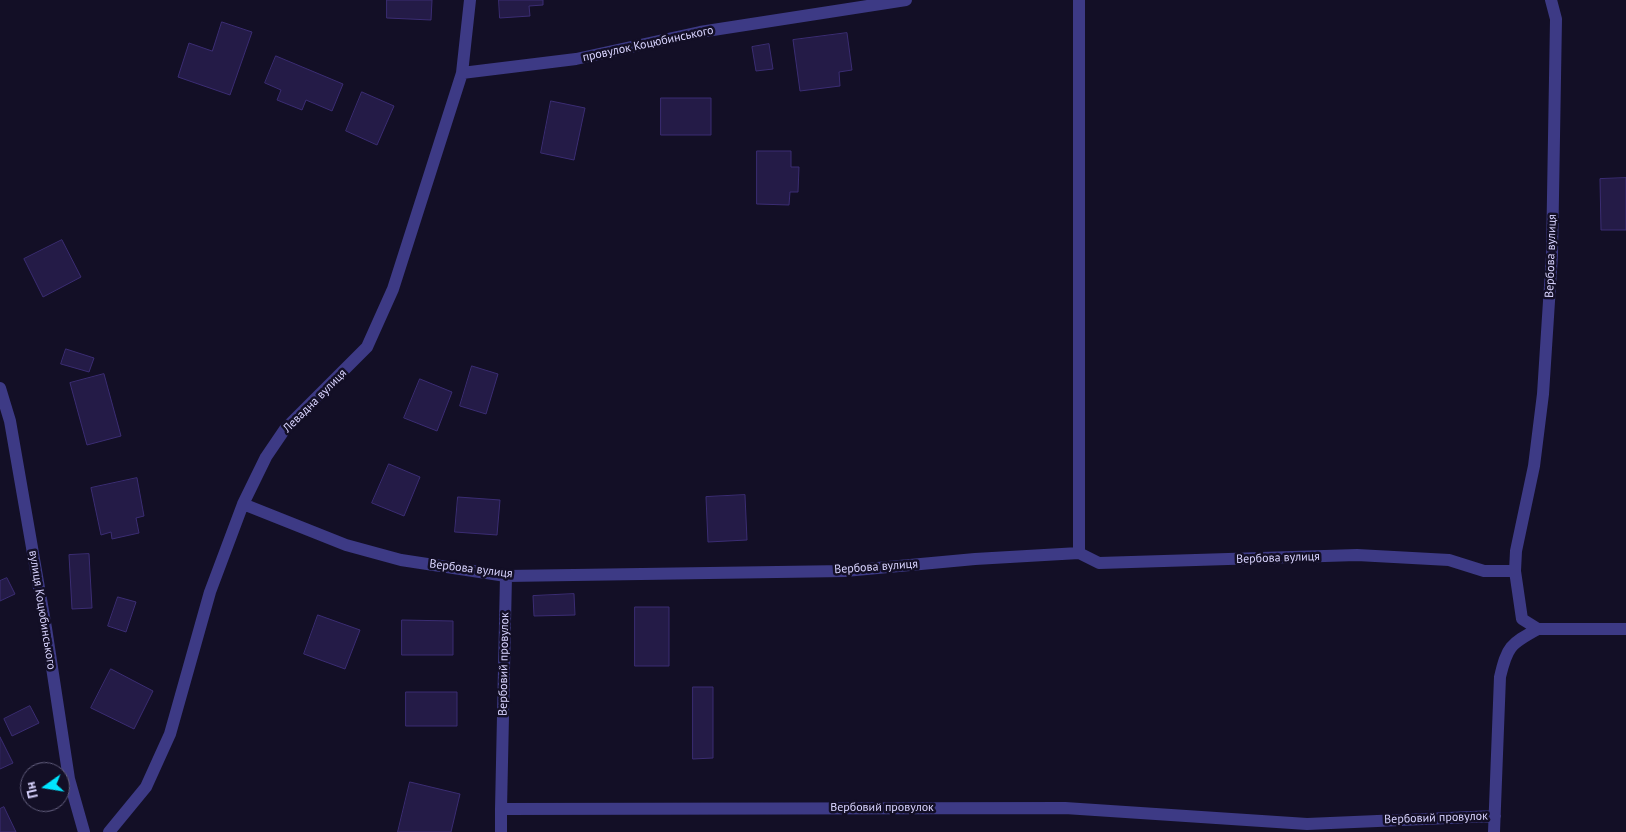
<!DOCTYPE html>
<meta charset="utf-8">
<style>
body{margin:0}
#map{position:relative;width:1626px;height:832px;overflow:hidden;background:#130f26;font-family:"PT Sans",sans-serif}
canvas{display:block}
.north{position:absolute;left:20px;top:762px;width:50px;height:50px;box-sizing:border-box;background:#130f26;border:1px solid #625e7d;border-radius:50%;rotate:257deg;font-size:14px;font-weight:700;line-height:20px;text-align:center;color:#d9d4ff}
.north::after{content:'';display:block;margin:auto;width:18px;height:22px;background:#00e5ff;clip-path:polygon(50% 0,100% 100%,50% 72%,0 100%)}
</style>
<div id="map">
<canvas width="1626" height="832"></canvas>
<div class="north">Пн</div>
</div>
<script>
const g = document.querySelector('canvas').getContext('2d');
g.lineJoin = 'round';
function fillPath(path, color) { g.fillStyle = color; g.fill(path, 'evenodd'); }
function trace(path, color, width, dash) { g.strokeStyle = color; g.lineWidth = width; g.lineCap = dash ? 'butt' : 'round'; g.setLineDash(dash || []); g.stroke(path); }
function drawText(font, color, halo, rows, align = 'center') {
  g.font = font + ' "PT Sans",sans-serif'; g.lineWidth = 5; g.setLineDash([]); g.textBaseline = 'middle'; g.strokeStyle = halo; g.fillStyle = color; for (const [text, x, y, turn = 0] of rows) {
    g.save(); g.translate(x, y); g.rotate((+turn || 0) * Math.PI / 180); g.textAlign = isNaN(turn) ? turn : align; if (halo) g.strokeText(text, 0, 0); g.fillText(text, 0, 0); g.restore();
  }
}
const building = new Path2D(`
 M387,0h45l-1,20 -44,-2z
 M499,0h44v5l-14,1 1,10 -30,2z
 M222,22l30,10 -22,63 -52,-18 11,-34 23,8z
 M847,33l5,37 -13,2 1,14 -40,5 -7,-51z
 M769,44l4,25 -17,2 -4,-24z
 M276,56l67,28 -11,27 -26,-11 -4,10 -25,-10 4,-10 -16,-7z
 M362,92l32,14 -17,39 -31,-14z
 M661,98h50v37h-50z
 M551,101l34,7 -11,52 -33,-7z
 M757,151h34v16h8l-1,25h-8l-1,13 -32,-1z
 M1626,178v52h-25l-1,-51z
 M62,240l19,37 -38,20 -19,-38z
 M66,349l28,9 -5,14 -28,-8z
 M472,366l26,8 -12,40 -26,-8z
 M104,374l17,62 -34,9 -17,-62z
 M420,379l32,13 -15,39 -33,-13z
 M389,464l31,13 -16,39 -32,-13z
 M137,478l7,38 -8,2 3,15 -27,6 -1,-7 -10,3 -10,-47z
 M745,495l2,45 -39,2 -2,-45z
 M458,497l42,3 -3,35 -42,-3z
 M89,554l3,54 -20,1 -3,-54z
 M7,578l8,16 -15,7v-20z
 M574,594l1,21 -41,1 -1,-20z
 M118,597l18,5 -10,30 -18,-6z
 M635,607h34v59h-34z
 M318,615l42,15 -15,39 -41,-15z
 M402,620l51,1v34h-51z
 M111,669l42,22 -19,38 -43,-21z
 M693,687h20v71l-20,1z
 M406,692h51v34h-51z
 M30,706l9,17 -27,13 -8,-17z
 M0,737l13,26 -13,6z
 M410,782l50,12 -9,38h-53z
 M4,807l12,25h-16v-23z`);
fillPath(building, '#241b47');
trace(building, '#3b2d73', 1);
trace(new Path2D(`
 M1079,0v553
 M462,73l114,-14 124,-27 206,-32
 M0,388l10,33 36,207 23,151 15,53
 M243,504l103,41 55,15 105,16 339,-5 130,-12 104,-6 20,10 258,-8 92,5 35,11h31
 M506,576l-5,233 564,-1 242,16 188,-8
 M1538,629h88
 M109,832l37,-45 24,-53 40,-142 33,-88 23,-47 19,-28 82,-82 26,-58 69,-216 8,-73
 M501,832v-23
 M1494,832l6,-155c7,-30 10,-33 38,-48l-16,-10 -7,-48 1,-20 18,-85 9,-72 9,-139 4,-236 -5,-19`), '#3d3a85', 12);
drawText('12px', '#d9d4ff', '#130f26', [
 ["провулок Коцюбинського",648,44,-12],
 ["Вербова вулиця",1551,256,-88],
 ["Левадна вулиця",315,401,-45],
 ["Вербова вулиця",1278,558,-2],
 ["Вербова вулиця",876,567,-4],
 ["Вербова вулиця",471,569,7],
 ["вулиця Коцюбинського",42,610,81],
 ["Вербовий провулок",504,664,-89],
 ["Вербовий провулок",882,808],
 ["Вербовий провулок",1436,818,-2]
]);
</script>
